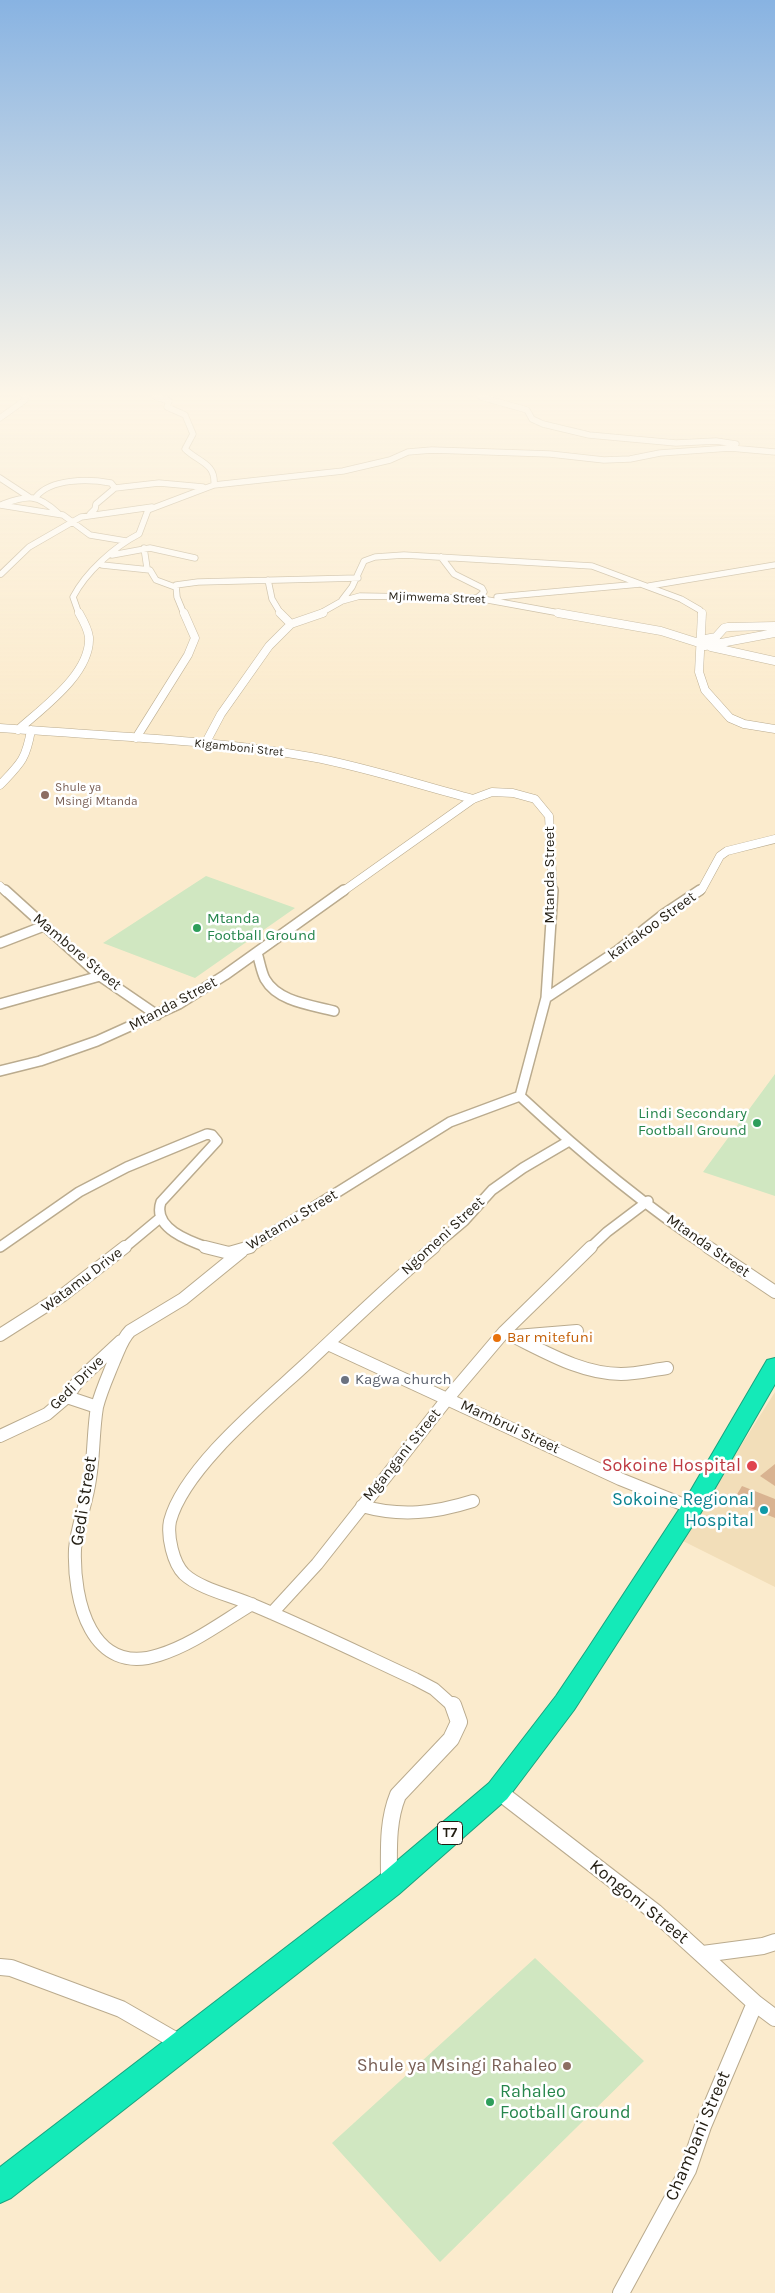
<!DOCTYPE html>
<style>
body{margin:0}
canvas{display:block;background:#fbebcd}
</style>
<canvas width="775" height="2293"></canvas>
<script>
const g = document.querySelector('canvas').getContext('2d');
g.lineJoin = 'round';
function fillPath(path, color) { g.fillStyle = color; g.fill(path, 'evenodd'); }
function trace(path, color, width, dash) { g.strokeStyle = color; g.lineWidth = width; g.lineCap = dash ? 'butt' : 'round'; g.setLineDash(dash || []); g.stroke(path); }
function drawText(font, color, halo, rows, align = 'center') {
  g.font = font + ' Karla,sans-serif'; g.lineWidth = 5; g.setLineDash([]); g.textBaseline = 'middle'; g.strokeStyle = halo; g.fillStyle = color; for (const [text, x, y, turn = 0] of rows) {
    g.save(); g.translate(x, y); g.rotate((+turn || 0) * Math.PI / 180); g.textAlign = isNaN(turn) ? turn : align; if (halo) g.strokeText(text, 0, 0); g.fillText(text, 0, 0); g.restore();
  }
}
fillPath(new Path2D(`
 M775,1392v195l-94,-47z`), '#f2deb9');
fillPath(new Path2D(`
 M206,876l89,32 -100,70 -92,-35z
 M775,1074v122l-72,-24z
 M535,1958l109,103 -204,201 -108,-119z`), '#d0e7c1');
fillPath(new Path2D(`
 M775,1464v22l-15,-10z
 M742,1486l33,13v19l-42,-17z`), '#d9b391');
const streetFar4 = new Path2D(`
 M156,397l13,4 -2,6 18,8 8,19 -8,15c13,13 31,14 29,36
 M481,397l46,13 5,9 11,5 46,11 87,8 40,-2 20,3
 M0,418l25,-18v-3
 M0,478l29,19
 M115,488l44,-5 44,4
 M36,497c15,-19 53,-18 75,-14l4,5 -19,16 -1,5 -5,5
 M3,504c26,-9 34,-10 55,9
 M0,505l63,10 27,20 36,6
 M144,548l3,20
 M112,555l38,-7 45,10
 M441,557l13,17 28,14 2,4 -7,6
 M102,565l48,5 6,10 19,7
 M1,574l28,-27 52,-30 71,-10
 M268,580l4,19 9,15
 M649,586l126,-21
 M497,597l143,-13
 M342,600l10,-13 12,-26 11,-4 29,-2 188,11 89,33 19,11 2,4
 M79,614l-6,-17c13,-25 41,-50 66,-63l9,-24 66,-25 129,-14 47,-11 18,-8 24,-2 118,4 54,6 26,-1 30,-6 70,-5 45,4
 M184,614l-7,-17 -1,-12 22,-3 160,-4
 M319,614l23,-13 18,-5 117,2 88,16`);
const streetFar3 = new Path2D(`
 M280,613l11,11
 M558,613l103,18 38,12
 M702,613l-3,59 6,18 25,28 14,6 31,5
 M700,640l16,-3 8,-9 4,-1 47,-1
 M705,646l70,-13
 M711,647l64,14
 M0,728c103,8 208,11 311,29 55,10 108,28 162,42
 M18,730c24,-22 73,-56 71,-93 -1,-8 -6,-17 -10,-24
 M136,738l52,-83 7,-17 -11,-25
 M205,744l16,-30 48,-68 22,-22 32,-11
 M0,785c20,-21 26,-25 31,-55
 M0,886l6,6
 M342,892l131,-93 19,-7 21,1 22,6 14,17 4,76
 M698,892l4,-3 18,-33 7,-5 48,-12`);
const streetFar2 = new Path2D(`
 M5,890l95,86 57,39
 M553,890l-7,108 -26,98c59,55 122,108 189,152
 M0,943l44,-17
 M257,953c3,9 4,18 8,26 13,23 47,26 69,32
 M546,998l71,-47 47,-37 36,-24
 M0,1004l100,-28
 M0,1071l40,-10 57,-20 82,-37 46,-29 119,-85
 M0,1247l79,-55 48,-25 80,-33 5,1 5,6 -56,61c-9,26 28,39 48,46
 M124,1248l36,-30
 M248,1248l202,-126 70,-26
 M432,1248l32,-27 28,-31 31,-22 46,-27
 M590,1248l17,-16 41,-31`);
const streetFar1 = new Path2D(`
 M205,1247l24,6 21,-6
 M434,1247c-45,38 -86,78 -129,118 -40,37 -121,103 -135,156 -3,15 3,42 14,53 16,15 49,22 69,31 55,23 108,49 162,74l19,10 19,17
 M708,1247l67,45
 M242,1251l-59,48 -53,32c-8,8 -11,19 -16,30 -6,15 -13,30 -17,46 -4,24 -3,48 -7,72 -3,24 -13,46 -15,70 -2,51 16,128 84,106 33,-10 63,-33 93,-51
 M504,1332c37,17 75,42 117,42 15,0 31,-4 46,-6
 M0,1335l63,-40 62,-48
 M516,1336l61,-5
 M328,1344l292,135 72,29
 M67,1397l30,10
 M0,1436l47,-22 20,-17 12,-17 42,-39
 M362,1506c39,11 73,7 111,-5
 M272,1613l45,-49 131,-166 56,-66 87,-85`);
const street = new Path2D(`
 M498,1791l157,121 100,91 20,15
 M389,1879c0,-29 -2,-57 9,-84l53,-56 8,-17 -6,-17
 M703,1954l60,-8 12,-4
 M0,1967l11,1 110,41 59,34
 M621,2293l67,-123 15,-44 52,-123`);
const highway = new Path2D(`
 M775,1358v26l-75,130 -126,196 -67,89 -108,95 -388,304 -11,5v-36l379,-291 110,-93 67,-87 31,-46 97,-148 83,-142z`);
trace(streetFar4, '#baab8e', 7);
trace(streetFar3, '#baab8e', 9);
trace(streetFar2, '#baab8e', 12);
trace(streetFar1, '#baab8e', 14);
trace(street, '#baab8e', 18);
trace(highway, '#19a37e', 2);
trace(streetFar4, '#fff', 5.5);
trace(streetFar3, '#fff', 8);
trace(streetFar2, '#fff', 9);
trace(streetFar1, '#fff', 12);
trace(street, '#fff', 16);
fillPath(highway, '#14eab8');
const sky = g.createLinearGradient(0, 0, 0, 718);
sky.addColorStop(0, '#88b3e2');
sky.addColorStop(0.55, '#fdf6e8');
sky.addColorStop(1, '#fdf6e800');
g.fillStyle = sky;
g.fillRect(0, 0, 775, 718);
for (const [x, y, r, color] of [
 [45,795,5,"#8d6e63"],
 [197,928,5,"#2e9e5b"],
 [757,1123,5,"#2e9e5b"],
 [497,1338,5,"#e8710a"],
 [345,1380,5,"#6b7280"],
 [752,1466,6,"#e0444e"],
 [764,1510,5,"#0f9aa8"],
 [567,2066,5,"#8d6e63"],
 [490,2102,5,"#2e9e5b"]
]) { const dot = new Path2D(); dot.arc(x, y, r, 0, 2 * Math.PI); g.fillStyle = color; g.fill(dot); trace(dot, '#fff', 2); }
drawText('12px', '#231e13', '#fff', [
 ["Mjimwema Street",437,598,2],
 ["Kigamboni Stret",239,748,6]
]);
drawText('12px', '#785e54', '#fff', [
 ["Shule ya",55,788],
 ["Msingi Mtanda",55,802]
], 'left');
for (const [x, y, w] of [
 [450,1833,25]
]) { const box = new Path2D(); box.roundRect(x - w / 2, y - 11.5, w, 23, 4); g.fillStyle = '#fff'; g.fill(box); trace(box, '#231e13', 1); }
drawText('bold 14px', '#231e13', null, [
 ["T7",450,1833]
]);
drawText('15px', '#231e13', '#fff', [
 ["Mtanda Street",550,875,-90],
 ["kariakoo Street",652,926,-36],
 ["Mambore Street",77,952,40],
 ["Mtanda Street",173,1004,-28],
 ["Watamu Street",292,1220,-31],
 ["Ngomeni Street",443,1236,-43],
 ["Mtanda Street",708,1246,35],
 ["Watamu Drive",82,1280,-37],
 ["Gedi Drive",77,1383,-45],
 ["Mambrui Street",510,1427,25],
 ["Mgangani Street",402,1455,-51]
]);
drawText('15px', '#27864d', '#fff', [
 ["Mtanda",207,919],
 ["Football Ground",207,936],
 ["Lindi Secondary",747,1114,"right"],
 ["Football Ground",747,1131,"right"]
], 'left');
drawText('15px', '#c56008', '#fff', [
 ["Bar mitefuni",507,1338]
], 'left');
drawText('15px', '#5b616d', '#fff', [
 ["Kagwa church",355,1380]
], 'left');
drawText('18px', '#be3a42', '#fff', [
 ["Sokoine Hospital",741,1466]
], 'right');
drawText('18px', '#0d838f', '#fff', [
 ["Sokoine Regional",754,1500],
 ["Hospital",754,1521]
], 'right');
drawText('18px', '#231e13', '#fff', [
 ["Gedi Street",84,1501,-81],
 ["Kongoni Street",639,1902,39],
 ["Chambani Street",698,2136,-67]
]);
drawText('18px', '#785e54', '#fff', [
 ["Shule ya Msingi Rahaleo",557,2066]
], 'right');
drawText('18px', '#27864d', '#fff', [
 ["Rahaleo",500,2092],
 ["Football Ground",500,2113]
], 'left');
</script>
